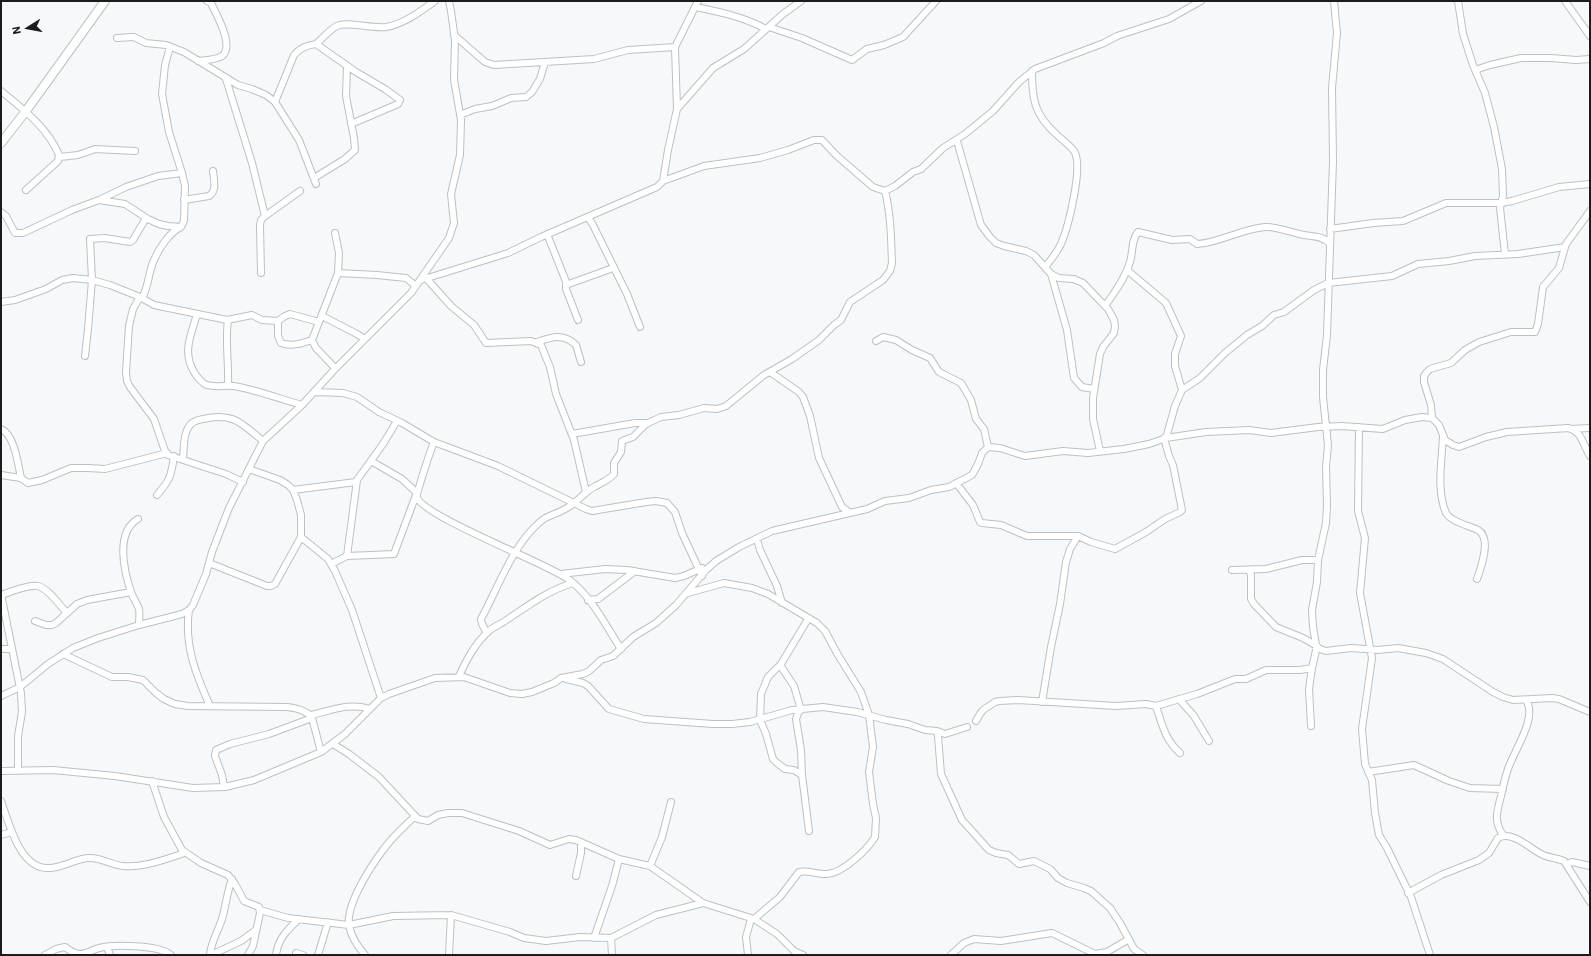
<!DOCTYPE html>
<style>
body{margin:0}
#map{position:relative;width:1591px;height:956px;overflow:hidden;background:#f5f9fb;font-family:"IBM Plex Sans",sans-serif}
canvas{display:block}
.frame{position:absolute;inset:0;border:2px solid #1b1c1d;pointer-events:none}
.north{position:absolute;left:8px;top:8px;width:40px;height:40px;-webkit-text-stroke:3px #fff;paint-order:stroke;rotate:259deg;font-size:11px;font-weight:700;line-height:16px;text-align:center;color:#1b1c1d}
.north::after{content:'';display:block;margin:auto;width:14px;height:18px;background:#1b1c1d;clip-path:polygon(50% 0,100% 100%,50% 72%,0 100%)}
</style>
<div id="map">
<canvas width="1591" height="956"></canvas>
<div class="frame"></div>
<div class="north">N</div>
</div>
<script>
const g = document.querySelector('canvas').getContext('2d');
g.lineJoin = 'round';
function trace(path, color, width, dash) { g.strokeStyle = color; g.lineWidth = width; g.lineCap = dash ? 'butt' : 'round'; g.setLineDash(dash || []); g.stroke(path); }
const minor = new Path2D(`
 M1334,1l3,32 -5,55 1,73 -6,174 -4,35v27l5,48 -2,22 1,39 -1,17 -8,37 -1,22 -5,28 1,17 3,18 4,4 6,2 25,-3 27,2 20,-2 28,5 17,6 50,33 10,5 10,3 39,-2 7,1 31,13
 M1458,1l5,33 10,31 12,28 9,34 8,42 1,27 -3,12 5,46
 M1565,1l25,35
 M696,7c24,5 48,10 70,22
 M769,27l33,11 50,22 15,-11 17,-4 19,-8 33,-36
 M454,35l31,27 9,3 100,-6 34,-9 47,-3
 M117,38l17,-1 12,6 20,2 18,7 54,33 14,4 14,6 9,7 24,38 17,44
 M316,44c7,-6 13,-14 21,-18 10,-5 35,3 49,1 18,-3 35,-16 49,-26
 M198,61c7,-1 18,-1 24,-5 13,-10 -6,-42 -11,-53l-4,-2
 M1032,71c0,28 2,43 24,63 5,5 14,11 18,17 10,14 -6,77 -13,93 -4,8 -10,16 -16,23
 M1476,72l2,-3 12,-4 31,-7h30l25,2 14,-1
 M226,79l26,84 13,53
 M1,91c22,18 47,37 58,64l-1,6 -32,29
 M275,102l19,-47c6,-7 13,-10 22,-11l40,28 29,17 15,11 -2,4 -47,20
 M677,109l-2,-62 23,-46
 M460,115l15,-6 17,-3 19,-8 15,-1 6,-5 8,-13 5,-17
 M957,141l24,84 9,12 6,6 8,3 22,5 8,4 17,19 16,56 7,48 8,9 12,2
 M60,157l18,-2 17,-6 40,2
 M314,178l31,-19 10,-9 -1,-12 -8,-42 1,-30
 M885,191l10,-5 18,-14 8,-3 22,-21 22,-14 28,-23 26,-29 16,-13 69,-26 13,-7 52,-17 32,-18
 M99,200l26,4 23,15 11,5 9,2 12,1
 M184,200l25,-4c8,-5 5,-16 4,-25
 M1,212l5,4 9,17h8l49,-23 27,-10 27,-13 32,-11 24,-3
 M588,217l5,8 34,69 13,33
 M1330,229l43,-6 30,-2 43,-18h55l11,-2 47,-14 31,-3
 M335,233l4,20 -1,20 -26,67 4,8 19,20
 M547,234l20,50
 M1127,270l39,33 15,33 -6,18v12l7,24
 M261,273l-1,-48 1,-5 4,-4 35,-25
 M338,273l39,2 29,3 10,8
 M1051,274l8,4 15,1 9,4 25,26 6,11 1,6 -1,7 -11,14 -3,7 -7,44v21l7,32
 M426,278l25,28 23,19 12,18 45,-2 10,4 9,22 6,27 18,46 12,52
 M421,280l87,-27 33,-16 116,-50 6,-6 5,-31 9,-41 36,-41 31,-19 39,-35 18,-13
 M140,297l-7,12 -4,17 -3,46 1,9 3,6 24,32 11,32 3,4 58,19 17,8
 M142,298c7,-12 6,-25 12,-38 5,-12 16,-28 27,-33l3,-6 1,-35 -3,-13 -13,-41 -7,-38 3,-29 5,-18
 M1,302l14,-2 31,-11 16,-9 11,-2 19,2 18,5 30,12 14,8 73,15 25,-5 10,5 16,1 7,-5 5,-2 29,8
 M1105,306c10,-14 20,-28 25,-44 3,-9 1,-22 8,-30l34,8 18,-1 7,5c22,-1 44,-15 68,-17 11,-1 27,6 39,8 8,1 19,1 25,8
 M197,314c-6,21 -15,38 -3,58 3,5 8,11 13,13 9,3 18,0 27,1 23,4 46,13 68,19
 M322,316l35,18 8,5
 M578,320l-12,-31v-4l47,-17
 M278,321v15l3,7c10,4 22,0 31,-3
 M876,341l7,-4 13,3 16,10 18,8 9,14 22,11 10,17 5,19 8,10 4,18
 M537,342c15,-5 26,-9 39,3l5,17
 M85,356l3,-27 4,-49 -2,-41 15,-1 25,4 3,-2 13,-22
 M770,372l29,20 4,5 7,19 9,42 23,49 8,6
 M228,386c1,-22 -3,-44 0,-66
 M315,392l28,1 14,4 22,15 23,11 32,19 64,24 88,43 6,2 54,-9 10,-1 11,2 8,9 7,21 20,43
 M1432,418l-1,-13 -7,-23v-6l3,-4 3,-3 21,-6 14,-13 14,-8 32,-10h24l3,-8 5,-37 16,-19 7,-24 24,-33
 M1359,427l-1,84 7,27 -5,55 12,65 -10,71 3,35 7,16 3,33 4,22 8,13 24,49 19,58
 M1,429c14,6 17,36 20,49l7,5 14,-3 29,-12h17l17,1 62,-16
 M1571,429l19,-1
 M572,434l63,-11h13
 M1443,436c-1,25 -7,53 3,77 3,5 7,7 12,9 6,3 14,5 20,8 14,8 3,38 -1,49
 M1166,438l9,-32 7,-16 18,-12 25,-25 22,-18 15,-9 12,-11 10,-3 30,-22 14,-7 64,-7 26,-12 31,-3 26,-5 43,-2 47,-7
 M434,442c-3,7 -18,52 -17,55 5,19 129,66 151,82 23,16 38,47 53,70
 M183,458c1,-9 0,-22 5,-30 3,-6 8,-8 15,-9 30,-7 38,4 60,22
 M371,461l31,18 14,13
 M1,475l20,3
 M956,483l17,22 7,17 2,1 19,2 26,11h51l13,6 24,7 31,-17 19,-13 15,-7 2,-2 -9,-45 -4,-9 -5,-18
 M293,490l63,-8
 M157,495c13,-15 14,-18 17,-39
 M138,519c-23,13 -14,52 -7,73 2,6 6,11 8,17 1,5 0,10 0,16
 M301,537l27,22 7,12 17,39 29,88
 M757,539l3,11 17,36 5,17
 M347,556l10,-76 26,-36 14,-23
 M209,563l58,23h4l4,-2 26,-47v-22l-4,-15 -4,-10 -5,-5 -8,-5 -31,-11
 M331,564l16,-8 47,-2 22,-59
 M1232,570l34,-1 36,-9h16
 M1249,570l2,5v24l3,5 22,23 27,11 14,8 -5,22 -3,21 2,37
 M561,574l44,-5 22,1 48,8 9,-2 18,-8
 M688,593l36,-10 28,5 16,6 49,29 8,8 13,24 23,37 8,23 4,32 -4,25 4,32 3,14 -1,19c-8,13 -32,36 -48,37 -10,1 -16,-4 -28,-2l-19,25 -26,22
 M1,594l20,99 1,19 -4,24v35
 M2,595c7,-3 29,-11 36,-9 11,3 21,19 29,27
 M588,600l10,-1 37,-28
 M189,610c-5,35 7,65 21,96
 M35,621l11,4h6l4,-2 21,-19 10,-4 44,-8
 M487,633l-5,-9 -1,-5c17,-31 32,-75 60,-98 7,-6 16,-7 24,-12 11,-5 18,-16 29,-22 7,-4 15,-7 20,-13v-11l7,-11 1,-11 11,-4 13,-13 15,-7 18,-2 25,-7 13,1 9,-3 38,-31 28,-16 27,-19 15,-15 7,-5 9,-18 33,-22 7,-9 2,-8c-1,-24 -1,-48 -7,-72l-12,-4 -7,-6 -30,-26 -14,-15h-8l-26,10 -28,8 -56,8 -41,15
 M1,649h10
 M63,654l49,23h16l15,3 13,13 8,6 11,5 13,2 99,1c9,1 20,3 25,11l9,34
 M781,664l1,4 12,18 7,24
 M459,676c8,-17 16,-33 31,-46 5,-4 13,-7 18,-11 21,-14 41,-29 65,-36
 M566,679l17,4 5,3 21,23 35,10 69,5h19l18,-2 42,-12 31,-3 34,5 29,8 22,4 17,6 12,1 1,5 3,38 21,46 27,30 7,3 12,2 11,9 15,-3 16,8 8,9 9,5 17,5 7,3 19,17 10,15 14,26 9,6
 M1,696l19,-9 28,-23 25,-16 25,-10 41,-13 43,-11 7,-4 4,-5 13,-31 6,-22 17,-44 34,-67 39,-36 32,-35 77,-77 38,-55 5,-15 -3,-29 9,-39 1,-35 -7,-40 1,-40 -4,-29 -2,-10
 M1179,699l15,17 15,25
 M1042,702l9,-55 9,-43 6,-42 4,-13 8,-13
 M1156,706c6,18 9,34 24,47
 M799,710l-3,9 5,31 1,25 7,56
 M311,715c19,-4 39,-13 59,-6
 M976,721l4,-7 3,-4 12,-8 4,-1 19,-1 98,6 30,-2 10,2 41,-12 38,-15h11l20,-9h34l12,-2
 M937,731l8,3 22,-7
 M333,744l16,10 30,23 39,42 10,2 10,-6 10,-2h14l57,18 31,14 19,-6 7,1 43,19 31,7 53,37 51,16 23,15 17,17 9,4
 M1,771l52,-1 62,6 78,12 32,-1 29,-7 67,-28 24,-18 36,-36 8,-4 46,-16 29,-1 46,16 12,1 10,-2 22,-9 7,-5 22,-4 6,-3 12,-11 12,-4 20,-19 23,-14 20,-18 30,-35 10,-9 23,-14 33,-16 95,-22 18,-8 24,-3 22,-8 18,-3 23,-12 6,-11 4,-11 6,-6 12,1 25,8 38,-5 25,2 36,-4 25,-5 17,-6 40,-6 43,-2 22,3 47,-6 24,-1 41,3 22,-9 17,-3 10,1 7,7 6,15 8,5 6,2 27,-10 21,-5 61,-4c14,3 15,17 22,28
 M1368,772l46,-7 35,16 21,7 33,1
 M802,775l-8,-5 -9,-1 -8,-6 -4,-4 -7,-25 -6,-14 1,-26 7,-17 13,-13 27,-45
 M152,781l12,36 18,33 19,13 27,12 7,9 9,17 15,6 1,6 -7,33 -5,9
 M224,787l-2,-12 -7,-19 1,-6 14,-6 39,-10 43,-16
 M1,801c8,22 19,69 48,67 15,0 26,-10 41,-10 12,0 22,7 33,8 20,2 43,-7 62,-13
 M1,835l11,-3
 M1504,836c-11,-13 -7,-25 -3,-40 2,-9 4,-19 7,-27 6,-19 30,-51 18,-69
 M1567,864l5,-2 18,4
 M650,866l12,-29 9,-35
 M576,876l5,-23v-11
 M1408,893l33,-18 38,-15 10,-7 9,-15c15,-8 32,11 45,17 7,3 14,3 21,6l26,41
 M260,910l28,8 61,7 44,-9 58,-1 59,17 14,6 22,3 34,-4 31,1 45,-23 47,-12
 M594,938l18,-52 7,-27
 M611,938l1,17
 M107,947l3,8
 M296,953l7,2
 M45,955l11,-6 9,-2c4,3 8,6 13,7 8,1 13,-4 21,-6 15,-4 61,-3 72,7
 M210,955c1,-14 8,-23 12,-36 4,-14 5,-27 10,-40
 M211,955l30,-14 15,-11
 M276,955c2,-16 11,-25 23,-36
 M318,955l10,-33
 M365,955c-8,-9 -14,-18 -16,-30 -3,-21 22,-59 34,-75 9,-13 21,-23 32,-34
 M449,955l2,-40
 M748,955l-2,-18 5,-18
 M951,955l13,-12 10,-4 27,2 51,-8 43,21 12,-2 22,-13`);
const major = new Path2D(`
 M1,143l25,-32 79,-110`);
trace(minor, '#bdc0c2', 8);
trace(major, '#bdc0c2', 10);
trace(minor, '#fff', 6);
trace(major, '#fff', 8);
</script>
